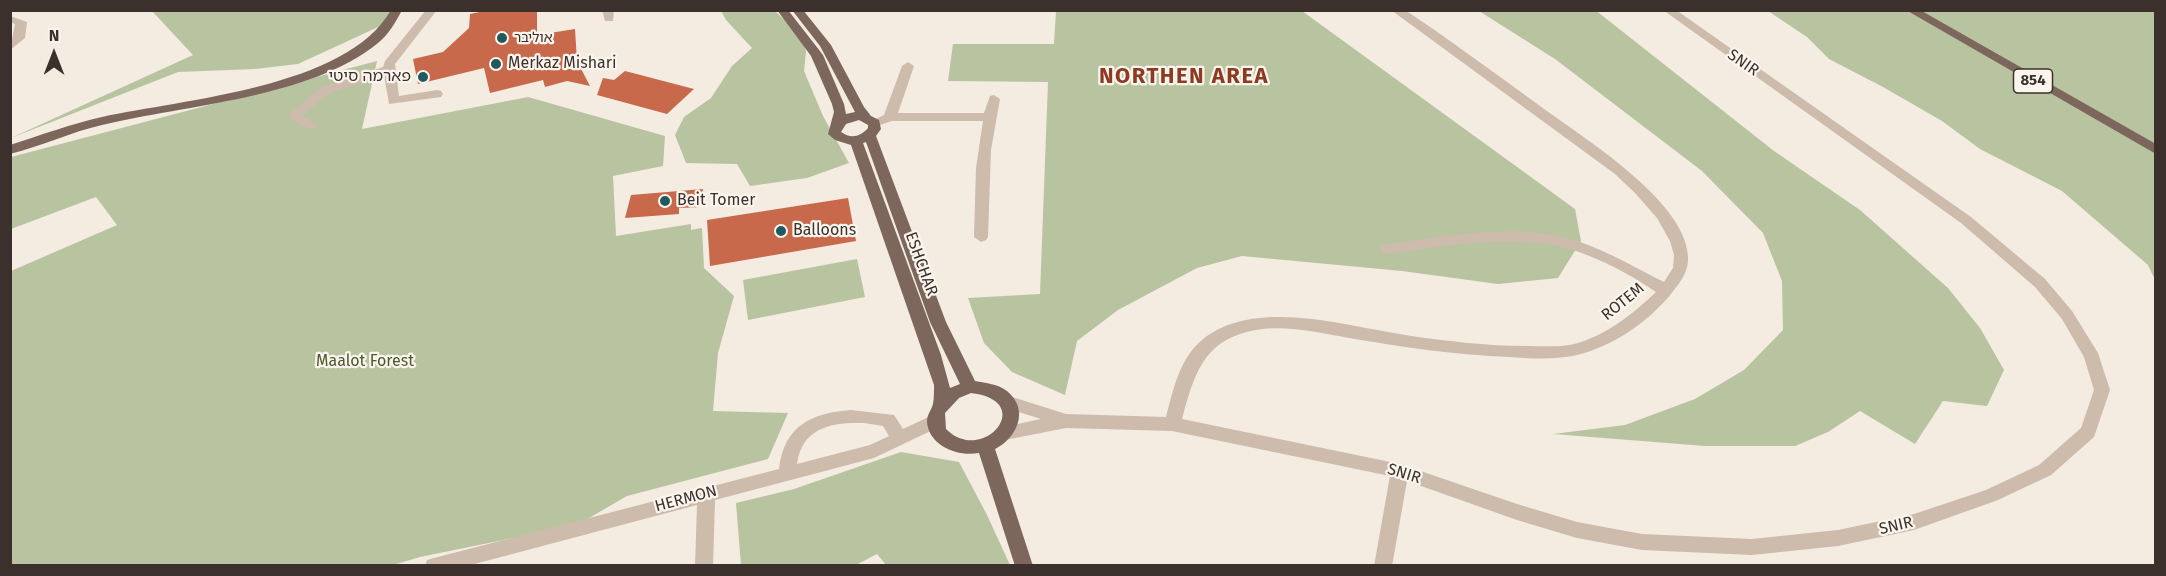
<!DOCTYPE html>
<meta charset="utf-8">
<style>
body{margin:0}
#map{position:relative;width:2166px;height:576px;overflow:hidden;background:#f4ebe1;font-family:"Fira Sans",sans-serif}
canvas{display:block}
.frame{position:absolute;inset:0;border:12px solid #3b302b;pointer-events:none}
.north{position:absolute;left:24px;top:24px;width:60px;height:60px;-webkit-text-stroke:4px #fbf5ee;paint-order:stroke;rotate:0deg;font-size:16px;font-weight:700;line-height:24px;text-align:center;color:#3b302b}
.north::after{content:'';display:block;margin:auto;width:21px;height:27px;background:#3b302b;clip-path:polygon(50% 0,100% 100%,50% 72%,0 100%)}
</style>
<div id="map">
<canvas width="2166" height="576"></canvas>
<div class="frame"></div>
<div class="north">N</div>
</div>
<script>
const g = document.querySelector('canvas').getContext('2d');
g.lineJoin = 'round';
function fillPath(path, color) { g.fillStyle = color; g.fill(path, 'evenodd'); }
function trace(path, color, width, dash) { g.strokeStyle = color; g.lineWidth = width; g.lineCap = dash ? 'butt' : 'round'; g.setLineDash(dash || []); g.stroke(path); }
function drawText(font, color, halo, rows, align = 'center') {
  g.font = font + ' "Fira Sans","Noto Sans Hebrew",sans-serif'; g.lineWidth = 4.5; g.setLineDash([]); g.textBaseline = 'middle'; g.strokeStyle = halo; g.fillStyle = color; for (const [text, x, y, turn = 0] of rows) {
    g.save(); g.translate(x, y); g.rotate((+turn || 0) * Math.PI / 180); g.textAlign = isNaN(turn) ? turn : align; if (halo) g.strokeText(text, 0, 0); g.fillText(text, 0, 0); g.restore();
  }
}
fillPath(new Path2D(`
 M152,11h240l-3,11 -91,42 -43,5 -77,3 -167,66 182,-83z
 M721,11h54l19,18 10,14 2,9 -2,19 19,45 26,47 -42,15 -57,8 -13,-22 -51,-1 -11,-28 9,-18 27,-19 21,-32 20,-18 -26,-28z
 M1056,11h246l273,198 6,32 -23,37 -60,6 -96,-13 -160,-15 -45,12 -79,42 -41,31 -12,54 -53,-23 -28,-29 -16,-45 72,-4 8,-212 -100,-1 5,-37h101z
 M1479,11l116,-1 4,3 175,138 86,59 88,78 32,40 24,42 -17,36 -44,-5 -28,43 -55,-33 -32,21 -33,14h-90l-152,-12 72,-9 70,-26 49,-29 39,-40 -1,-49 -19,-48 -61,-62 -147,-112z
 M1768,11h387v269l-7,-15 -86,-74 -82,-42 -38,-28 -59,-34 -54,-28 -22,-22z
 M377,61l-15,68 166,-32 137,39 -2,30 -50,10 3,60 75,-12v6l11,-2 2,40 30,28 -16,57 -5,58 75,2 -20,46 -141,37 -50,29 -157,32 -27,8h-382v-294l106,-46 -21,-28 -85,32v-72z
 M857,259l8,38 -117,23 -5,-40z
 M901,452l58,10 28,53 23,50h-124l-9,-11 -21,11h-115l-5,-62 58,-14z`), '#b8c4a0');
fillPath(new Path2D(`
 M489,10h48v25l38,-6 2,32 13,25 -23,-5 -22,6 -2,-7 -53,13 -6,-25 -66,16 -5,-25 30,-7 26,-24 1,-14z
 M625,71l69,18 -27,25 -70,-19 6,-17 11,2z
 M703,189l-3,18 -21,1v6l-54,4 6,-23z
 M848,198l8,43 -146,25 -3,-46z`), '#c8694b');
fillPath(new Path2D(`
 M426,10h11l-42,54 4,32 38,-6 4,1 2,3 -2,3 -52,7 -5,-29 -56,19 -25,21 14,10 -1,3c-10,2 -22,-5 -27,-12l1,-3 30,-25 63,-21 2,-6z
 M602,10h12l-1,11h-8z
 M1391,10h14l31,21c35,25 70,50 104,75 42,31 145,94 148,150 1,14 -6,24 -14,34 -22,29 -57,54 -93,64 -23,6 -48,5 -71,3 -54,-2 -108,-10 -161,-19 -36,-6 -73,-16 -109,-4 -40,13 -48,49 -58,85l218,45 117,40 60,18 65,12 110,5 86,-9 76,-16 72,-24 53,-25 42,-37 13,-38 -10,-33 -22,-38 -27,-32 -74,-64 -298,-213h13l295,207 74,62 27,32 26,42 12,37 -16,47 -43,38 -53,25 -84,30 -76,16 -86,9 -110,-5 -65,-12 -60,-18 -110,-39 -15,85h-18l16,-90 -218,-45 -106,-3 -61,12 -6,-2 -2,-5 2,-5 42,-9 -38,-12 -2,-5 2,-5 6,-1 57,18 100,3c7,-26 13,-58 36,-77 52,-43 143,-14 203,-5 40,6 81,11 122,11 18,0 37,2 54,-4 28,-9 54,-30 75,-50 -29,-20 -69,-41 -104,-47 -55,-9 -111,2 -165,9l-5,-1 -2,-4 2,-4 5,-1c59,-7 121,-21 180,-6 34,9 65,28 97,44l9,-14 1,-13 -4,-14 -13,-23 -22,-25 -20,-19z
 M10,16l17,6 -2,16 -15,12 5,-26 -5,-2z
 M908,62l6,4 -16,47h86l6,-17 4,-1 6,4 -9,51 -3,87 -2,3 -5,2 -7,-5 2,-69 7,-47h-91l-18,6 -6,-4 16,-8 18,-49z
 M851,410l43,5 9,14 32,-15 6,2 2,5 -2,5 -67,32 -159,42 -2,66h-18l2,-61 -230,61h-42l2,-6 7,-2 345,-89c5,-43 32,-56 72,-59zM864,423l19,3 6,10 -19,9 -73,19c5,-37 35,-42 67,-41z`), '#cdbbac');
fillPath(new Path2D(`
 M391,10h11c-6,12 -14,25 -24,33 -67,55 -193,62 -276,82 -31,7 -60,21 -92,29v-9c31,-10 61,-21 92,-28 81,-18 245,-29 289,-107z
 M777,10h11l35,45 21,49 2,10 9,-2 -35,-66 -28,-36h11l28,35 33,62 7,9 8,4 2,9 -5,7 70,186 29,59c11,2 23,3 32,10 23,19 10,47 -12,58l38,117h-18l-36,-113c-21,4 -50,-7 -52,-31 0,-8 4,-11 6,-18 1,-5 1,-13 1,-19l-83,-240 -16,-5 -7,-6 6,-22 -2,-8 -21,-48zM859,120l9,5v3c-8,9 -17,11 -27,4l5,-8zM866,142l64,180 30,62 -10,4 -9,-33 -78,-212zM971,393c67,8 12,73 -25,36l-1,-16 14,-15z
 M1906,10h14l236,134v10z`), '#7d675c');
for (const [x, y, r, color] of [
 [502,38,6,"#1f5a5e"],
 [496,64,6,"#1f5a5e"],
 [423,77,6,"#1f5a5e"],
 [665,201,6,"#1f5a5e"],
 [781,231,6,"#1f5a5e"]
]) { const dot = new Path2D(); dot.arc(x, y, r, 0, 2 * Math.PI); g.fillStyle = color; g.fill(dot); trace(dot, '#fbf5ee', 2); }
drawText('14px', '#3b302b', '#fbf5ee', [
 ["אוליבר",514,38]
], 'left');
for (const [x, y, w] of [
 [2033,81,39]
]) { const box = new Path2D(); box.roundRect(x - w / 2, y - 12, w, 24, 4.5); g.fillStyle = '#fbf5ee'; g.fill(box); trace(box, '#3b302b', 1.5); }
drawText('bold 15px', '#3b302b', null, [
 ["854",2033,81]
]);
drawText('16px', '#3b302b', '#fbf5ee', [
 ["SNIR",1743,63,35],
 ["ESHCHAR",921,264,70],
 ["ROTEM",1623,302,-39],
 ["SNIR",1404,474,17],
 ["HERMON",686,499,-15],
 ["SNIR",1896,526,-13]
]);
drawText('16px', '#3b302b', '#fbf5ee', [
 ["Merkaz Mishari",508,64],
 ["פארמה סיטי",411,77,"right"],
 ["Beit Tomer",677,201],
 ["Balloons",793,231]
], 'left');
drawText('16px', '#4a5a2e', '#fbf5ee', [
 ["Maalot Forest",365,362]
]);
g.letterSpacing = '1.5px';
drawText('bold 22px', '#8c3b22', '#fbf5ee', [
 ["NORTHEN AREA",1184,77]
]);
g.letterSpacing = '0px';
</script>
